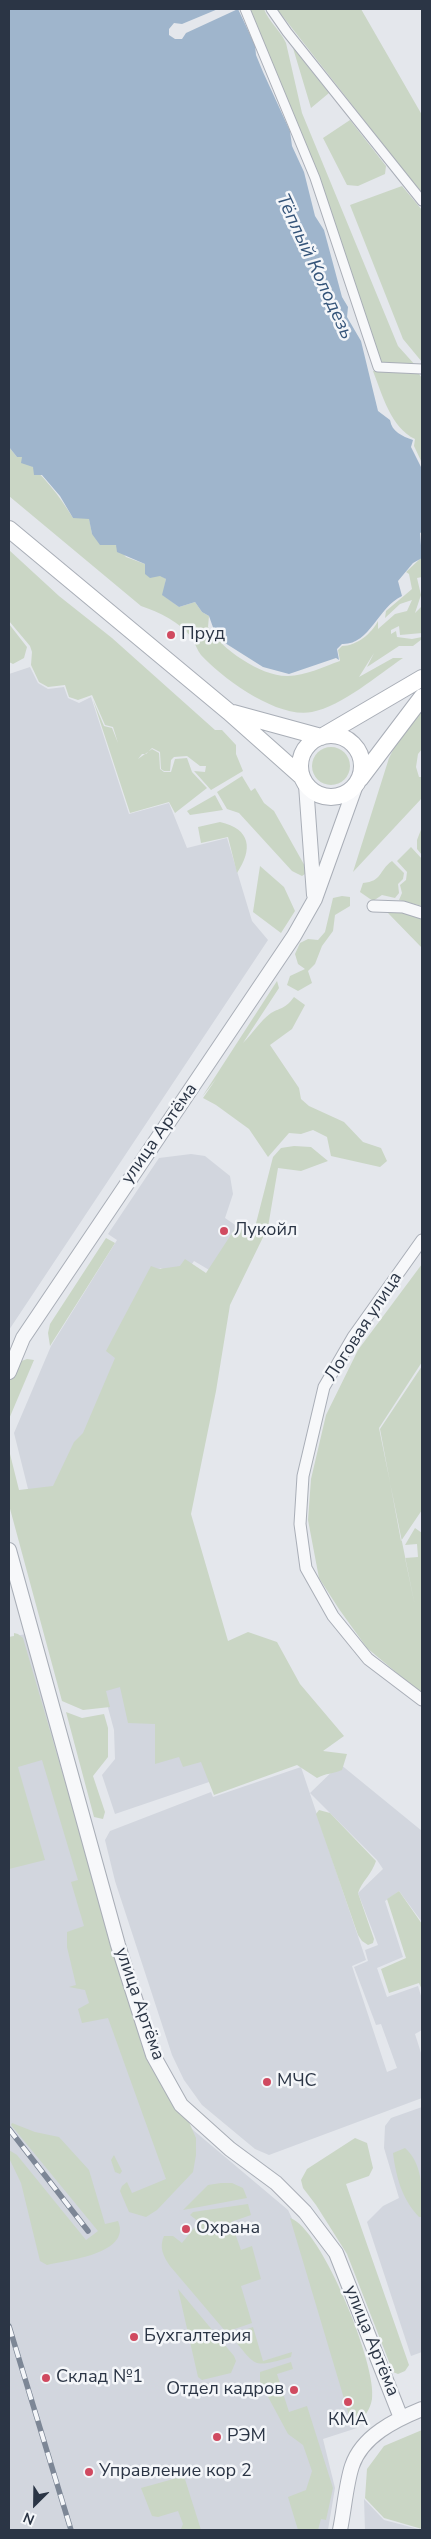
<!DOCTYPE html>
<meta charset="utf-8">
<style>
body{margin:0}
#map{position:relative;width:431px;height:2539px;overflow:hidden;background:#e4e7ec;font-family:"Nunito Sans",sans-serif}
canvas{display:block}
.frame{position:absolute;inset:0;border:10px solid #2b3545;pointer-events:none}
.north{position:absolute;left:10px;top:2479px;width:50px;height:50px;-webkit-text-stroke:4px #f4f6f9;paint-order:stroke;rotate:203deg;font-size:14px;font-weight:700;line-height:20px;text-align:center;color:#2b3545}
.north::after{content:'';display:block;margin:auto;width:18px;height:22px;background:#2b3545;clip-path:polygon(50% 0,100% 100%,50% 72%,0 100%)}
</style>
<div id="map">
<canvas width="431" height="2539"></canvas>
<div class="frame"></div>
<div class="north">N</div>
</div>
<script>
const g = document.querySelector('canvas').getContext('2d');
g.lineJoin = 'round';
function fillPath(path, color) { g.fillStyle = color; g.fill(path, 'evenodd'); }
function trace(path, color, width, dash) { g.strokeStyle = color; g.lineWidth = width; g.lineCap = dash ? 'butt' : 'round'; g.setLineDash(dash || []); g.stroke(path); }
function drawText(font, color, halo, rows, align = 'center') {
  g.font = font + ' "Nunito Sans",sans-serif'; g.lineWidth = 5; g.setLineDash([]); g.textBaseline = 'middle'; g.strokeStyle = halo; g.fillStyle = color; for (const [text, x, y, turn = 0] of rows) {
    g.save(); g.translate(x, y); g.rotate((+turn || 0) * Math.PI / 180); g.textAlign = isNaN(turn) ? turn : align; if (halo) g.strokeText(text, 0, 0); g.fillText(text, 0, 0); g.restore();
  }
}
fillPath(new Path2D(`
 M30,667l8,16 10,6 16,-2 4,11 11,5 12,-6 38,117 40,-11 18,45 40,-10 25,83 16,19 -259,390v-656z
 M191,1154l14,2 25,20 3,18 -8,24 19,13 -28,43 -22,-13 -5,7 -21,3 -8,-3 -45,86 9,7 -61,127 -34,5 -15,-60 37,-87 66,-106 -9,-6 51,-76z
 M9,1633l1,4 16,-3 121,418 39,72 102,86 79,165 -10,53 -34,11 12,49 -7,42h-319z
 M121,1686l38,36 22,32 22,2 9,25 -97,33 -13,-39 13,-16 -1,-29 -11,-41z
 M340,1764l82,67v91l-23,-31 -14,10 18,56 -26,11 10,29 31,-11 4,13v31l-7,4 7,22v42l-153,57 -14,-6 -53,-44 -18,-25 -12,-25 -57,-174 -10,-41 5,-9 101,-39 2,5 88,-30 65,193 -14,6 35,106 10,-4 -16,-44 -5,1 -22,-58 14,-6 -3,-11 13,-5 -20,-52 25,-24 -6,-9 -67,-67z
 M422,2107v245l-11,4 -44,-134 16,-16 16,-8 -15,-50 1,-22 6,-8z
 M364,2499l20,21 38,10h-57z`), '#d2d6de');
fillPath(new Path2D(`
 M248,9h16c5,13 16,21 22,34l16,70 96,233 18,20 -36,-2 -54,-168 -52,-130 -11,-17z
 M277,9h84l61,106v79z
 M293,48l36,45 -18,15z
 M350,120l36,46 -1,8 -27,12 -11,-1 -24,-47z
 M402,186l20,24v152l-19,-23 -53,-134z
 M373,371l46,3 3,4v85l-8,-17 1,-7c-24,-11 -33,-45 -42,-68z
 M9,447l8,10h5c21,18 37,38 51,61h16l3,16 24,11 10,12 19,7 21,15 -3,16 16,12 16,-5 7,10 7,4 -1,11c13,22 54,50 80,49 17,0 37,-10 52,-15l-2,-11 4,-4c15,0 30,-13 36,-25v8l17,-15 12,-3 5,-11 -12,4 -15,14 1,-7 26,-22 -3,-15 -3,-2 16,-15v20l-5,1 4,17 -6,18 7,-7v27l-22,2 -1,-9 -8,4v4l5,-3 1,6 15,2 10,-2v2l-9,7h-14l-32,21 7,-14 -15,24 34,-19h10c-25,17 -61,48 -91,54 -34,7 -89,-33 -111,-57 -4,-5 -6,-12 -9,-17 -12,-16 -33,-26 -51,-32l-132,-110z
 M9,550l50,46 53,42 103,92h7l14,15v9l7,17 -32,19 -17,-19 11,1 1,-6h-6l-13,-10 -13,1 -3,3 -1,11h-6l-3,-2 -1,-17 -8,-4 -6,6h-4l-4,5 14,-10 7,4 1,16 4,3h7l4,-13 12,-1 5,14 15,16 -32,25 -6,-11 -39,11 -37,-113 11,26 8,2 6,15 -5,-16 -8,-2 -13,-30 -14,5 -9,-3 -4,-12 -17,2 -9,-5 -8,-17 1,-13 -2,-6 -21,-25z
 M9,624l18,23 -3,11 -11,6 -4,-2z
 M422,709v40l-4,5 -2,13 3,10h3v21l-69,74 36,-114 10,-20z
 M312 766a19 19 0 1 1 38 0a19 19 0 1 1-38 0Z
 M242,776l9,15 4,-3 9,15 10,8 32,57 -1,6 -3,2 -10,-5 -53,-58 -12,-4 -10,-17z
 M215,795l8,15 -33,5 -3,-4z
 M220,822c31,7 33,27 17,51l-9,-36 -27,6 -3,-16z
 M422,827v28l-5,-6v-9z
 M411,847l11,12v47l-23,-6 3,-7 -2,-8 6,-5 1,-8 -10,-11z
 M392,861l12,12 -1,6 -5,5 1,9 -4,5 -13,-3 -9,6 -13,-9 3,-9c20,-2 15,-12 29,-22z
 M260,866l24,21 11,24 -14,22 -28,-21z
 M342,896l8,1v9l-15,9 -2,16 -11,15 -7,18 -7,7 4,12 -14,8 -11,-6 3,-9 15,-7 -7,-5 -3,-10 5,-11 8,-4 10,1 7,-8 8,-34z
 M399,911l23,7v30l-34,-35z
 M277,981l2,7 -36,55c9,-9 17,-22 28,-30 11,-6 14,-4 23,-16l11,8 -13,24 -22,16 29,43 2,11 8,7 35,16 19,20 18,6 6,13 -7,6 -49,-11 -4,-19 -14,-7 -12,4 -12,-1 -21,24 -19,-28 -33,-24 -13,-7 13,-19 -14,18z
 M294,1146l17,1 17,14 -27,10 -23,-3 -10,59 -38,78 -14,86 -25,123 37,127 20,-9 29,10 23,42 44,52 -21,15 24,3 -5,16c-9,4 -16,3 -25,8l-20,-13 -83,30 -13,-33 -18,5 -4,-10 -24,7v-40l-27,-1 -8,-36 -14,4 4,16 -27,3 -21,-9 -53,-196v-55l10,40 34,-4 21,-44 9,-9 32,-75 -9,-7 45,-85 8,3 21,-3 5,-7 21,14 30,-46 17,8 20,-78 8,-9z
 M106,1238l9,5 -65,103 -2,-13 2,-9z
 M422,1264v98l-43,66 36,178 -10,-48 13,-1 -1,-13 -12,1 10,-17 7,5v161l-55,-46 -28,-39 -20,-31 -11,-58 3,-41 15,-64 32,-65z
 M27,1359l7,1 -25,59c0,-19 -6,-54 18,-60z
 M422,1366v144l-21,31 -21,-112z
 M14,1633l4,1 5,4 121,415 26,47 19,22 7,16v17l-3,17 -36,38 -11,7 -17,-5 -9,-21 2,-5 5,-4 5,11 34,-14 -58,-161 -26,5 -4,-14 11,-6 -4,-13 -16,-3 7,-2 -9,-38v-15l17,-6 -13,-44 7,-2 -36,-120 -24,7 27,93 -36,9v-232l5,-1z
 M66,1712l16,6 22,-4 4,14v29l-15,19 12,36 -2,7 -9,-2z
 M319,1810l11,3 46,48c-4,13 -14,20 -18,32l16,46 -1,4 -5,2 -6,-4 -4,-6 -42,-121z
 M399,1891l23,33v66l-3,-7 -30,10 -8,-24 25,-11 -19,-59z
 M12,2123l23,9 24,5 30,33 16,54 13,-3c14,33 -51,39 -71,44l-7,-4 -19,-78 -12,-25v-8l8,5 69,85 12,-9 -87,-106z
 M355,2138l12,5 6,25 -4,8 -23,8 63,181 -4,6 -7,3 -5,-2 -46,-118 -31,-49 -13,-17 -2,-8 6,-11z
 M405,2148c19,17 17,45 17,69h-3c-17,-18 -23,-40 -26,-64z
 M114,2155l8,16 -2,3 -5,-2 -4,-12z
 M221,2183h11l11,5 4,10 -64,12 25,-25z
 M248,2204l3,11 -20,7 10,28 11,-4 9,33 -20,7 11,37 -26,9 -56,-66c-7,-10 -11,-19 -6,-30h9l9,7 17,-21 -9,-7 3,-3z
 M290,2218c31,9 88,149 82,181 -2,11 -7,18 -16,24l-5,-1z
 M178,2289l56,67 2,5 -5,12 -29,7 -4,-3z
 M253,2327l10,34 29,-9 -1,5c-41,12 -34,9 -61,-22z
 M291,2362l2,7 -16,5 12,38 18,-6 26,82 -7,32 -5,-1 -3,11h-20l-10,-33 18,-7 6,-19 -9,-26 -15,-11 -28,-52v-10z
 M422,2430v99l-38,-11 -19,-20 2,-29 17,-23z
 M184,2476l17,54h-25l5,-1 2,-5 -5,-13 -20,6 -6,-1 -11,-28z`), '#cad6c5');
fillPath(new Path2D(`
 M9,9h229l17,36 1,10 7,17 27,59 2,15 12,26 11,44 9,14 18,67 6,10 -1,10 14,24 17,70 12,9c2,12 12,16 23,20l-2,7 11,22v63l-2,1 2,25 -9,5 -15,18 4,15c-25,12 -32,49 -60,48l-5,5 2,11 -3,-2 -47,16 -26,-7 -38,-24 -10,-10 -6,-17 -7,-4 -7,-10 -16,5 -17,-12 4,-16 -6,-3 -10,2 -5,-4v-10l-28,-12 -1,-7h-16l-8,-11 -3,-15 -16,-1 -13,-22 -18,-21h-8l-1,-8 -12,-4 1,-6h-5l-8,-10z`), '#9fb5cc');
fillPath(new Path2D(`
 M218,9h20l-52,24 -4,6h-7l-6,-4v-6l5,-6 8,1z`), '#e4e7ec');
const pedestrian = new Path2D(`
 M245,9l70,169 63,189 44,2
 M271,9l16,23 135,169`);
const minor = new Path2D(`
 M373,906l30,1 19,6
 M422,1240l-69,97 -29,50 -21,89 -3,48 6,44 27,48 35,43 54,41`);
const tertiary = new Path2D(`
 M306,785l8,110
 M9,1372l14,-34 271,-402 21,-37 42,-117
 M9,1550l109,395 35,110 28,50 49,44 46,34 29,29 31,41 65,165
 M340,2530c4,-19 6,-46 12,-64 10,-30 43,-46 70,-57`);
const secondary = new Path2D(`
 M9,529l220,183 72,64
 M233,713l88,24
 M300 766a31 31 0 1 1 62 0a31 31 0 1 1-62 0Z
 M323,736l99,-58
 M360,779l62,-82`);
trace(pedestrian, '#a9aeb7', 11);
trace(minor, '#a9aeb7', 13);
trace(tertiary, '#a9aeb7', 16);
trace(secondary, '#a9aeb7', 18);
trace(pedestrian, '#f7f8fa', 9);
trace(minor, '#f7f8fa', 11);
trace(tertiary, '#f7f8fa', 14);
trace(secondary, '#fff', 16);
const rail = new Path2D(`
 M9,2129l79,102
 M9,2326l62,204`);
trace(rail, '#7d8796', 5.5);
trace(rail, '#f4f6f9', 4, [11]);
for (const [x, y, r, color] of [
 [171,635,5,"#d04a60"],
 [224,1231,5,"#d04a60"],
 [267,2082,5,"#d04a60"],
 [186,2229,5,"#d04a60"],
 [134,2337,5,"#d04a60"],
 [46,2378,5,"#d04a60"],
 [294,2390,5,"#d04a60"],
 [348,2402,5,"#d04a60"],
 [217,2437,5,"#d04a60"],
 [89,2472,5,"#d04a60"]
]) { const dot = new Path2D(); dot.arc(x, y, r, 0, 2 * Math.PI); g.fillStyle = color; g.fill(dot); trace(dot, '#f4f6f9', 2); }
drawText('18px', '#2b3545', '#f4f6f9', [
 ["Пруд",181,635],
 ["Лукойл",234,1231],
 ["МЧС",277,2082],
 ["Охрана",196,2229],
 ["Бухгалтерия",144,2337],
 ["Склад №1",56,2378],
 ["Отдел кадров",284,2390,"right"],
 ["КМА",348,2421,"center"],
 ["РЭМ",227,2437],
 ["Управление кор 2",99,2472]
], 'left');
drawText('18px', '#2b3545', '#f4f6f9', [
 ["улица Артёма",160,1134,-55],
 ["Логовая улица",364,1327,-57],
 ["улица Артёма",139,2004,71],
 ["улица Артёма",371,2341,68]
]);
drawText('italic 19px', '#345479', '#f4f6f9', [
 ["Тёплый Колодезь",314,267,65]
]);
</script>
